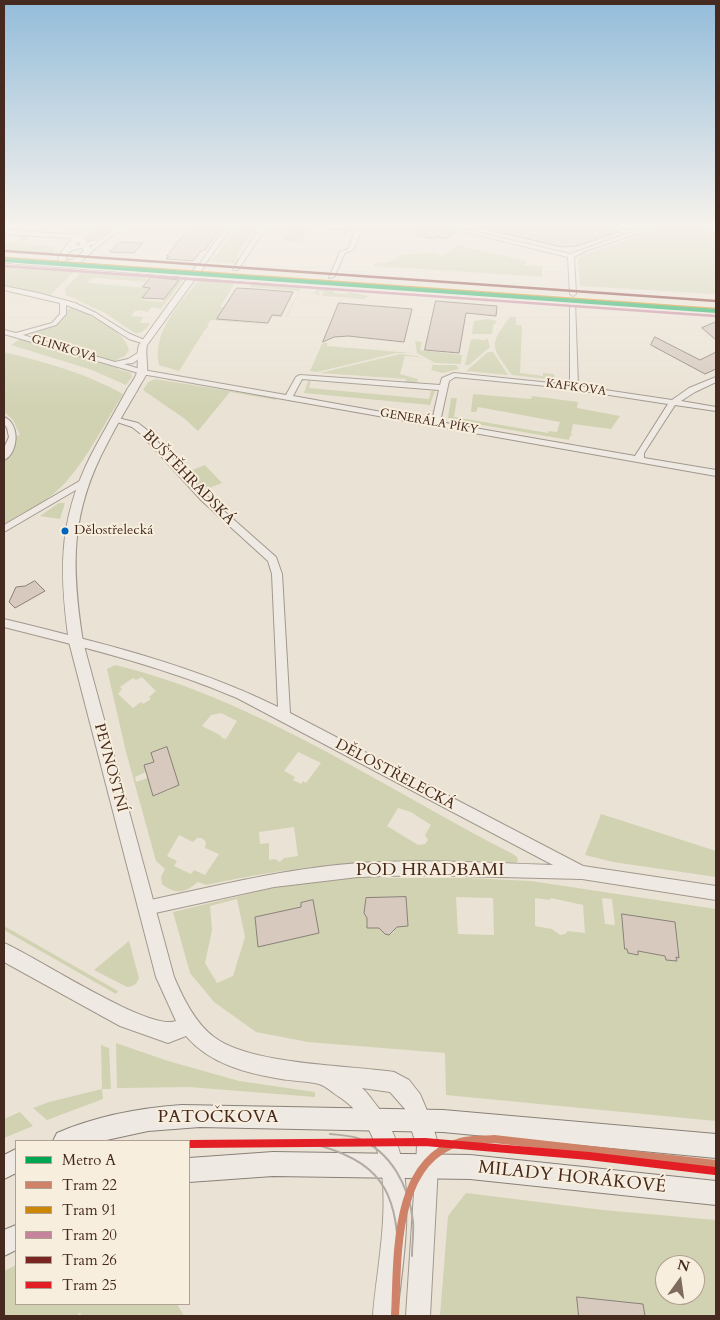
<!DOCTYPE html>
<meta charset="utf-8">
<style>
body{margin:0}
#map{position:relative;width:720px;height:1320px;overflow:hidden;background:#eae2d4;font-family:Cardo,serif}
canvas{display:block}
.frame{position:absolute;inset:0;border:5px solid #462a20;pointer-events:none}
.legend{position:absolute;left:15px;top:1140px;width:175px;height:165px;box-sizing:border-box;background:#f8eedd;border:1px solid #b1a091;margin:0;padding:6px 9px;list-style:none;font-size:15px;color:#462a20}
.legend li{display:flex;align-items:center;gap:10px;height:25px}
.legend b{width:25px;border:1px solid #b1a091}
.north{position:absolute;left:655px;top:1255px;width:50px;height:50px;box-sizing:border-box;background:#f8eedd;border:1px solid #b1a091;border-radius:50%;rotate:14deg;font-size:14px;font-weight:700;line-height:20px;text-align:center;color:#462a20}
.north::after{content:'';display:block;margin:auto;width:18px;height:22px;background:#7f6a5f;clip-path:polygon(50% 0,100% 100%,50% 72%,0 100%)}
</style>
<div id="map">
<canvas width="720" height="1320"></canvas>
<div class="frame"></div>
<ul class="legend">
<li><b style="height:6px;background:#00a651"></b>Metro A</li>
<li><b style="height:6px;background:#d08269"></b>Tram 22</li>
<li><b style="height:6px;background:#cb8708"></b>Tram 91</li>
<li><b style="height:6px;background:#c6839c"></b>Tram 20</li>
<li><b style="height:6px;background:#792522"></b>Tram 26</li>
<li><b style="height:6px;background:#e31e25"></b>Tram 25</li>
</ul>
<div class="north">N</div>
</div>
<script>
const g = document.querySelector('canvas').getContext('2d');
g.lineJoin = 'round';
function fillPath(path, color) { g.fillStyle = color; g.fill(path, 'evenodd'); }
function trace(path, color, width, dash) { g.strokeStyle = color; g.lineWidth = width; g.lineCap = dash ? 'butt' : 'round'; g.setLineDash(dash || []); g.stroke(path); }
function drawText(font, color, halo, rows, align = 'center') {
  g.font = font + ' Cardo,serif'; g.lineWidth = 4; g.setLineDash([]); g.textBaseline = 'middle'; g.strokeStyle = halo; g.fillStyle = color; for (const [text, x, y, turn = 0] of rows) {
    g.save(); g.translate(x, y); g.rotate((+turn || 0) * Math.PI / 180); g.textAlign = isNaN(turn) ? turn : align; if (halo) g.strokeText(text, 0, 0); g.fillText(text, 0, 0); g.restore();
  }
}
fillPath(new Path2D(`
 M102,223h19l-26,18 -8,1 -3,-2z
 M240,223h19l-23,34 5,1 -4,6 -31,-3 1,-1h6z
 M289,223h39l3,1 -1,3 15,1 2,-5h6l-4,9 -41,-4 -8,14 -18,-1 7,-10 -4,-1z
 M677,223h12l27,10v56l-2,5 -134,-8 -2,-27 5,-4z
 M23,235l5,3 -6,6 33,2 -2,4 6,1 -10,3 -45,-3v-8l13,-2z
 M457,245l70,16 -3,4 18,1v10l3,1 -171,-11 1,-3h9l13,-4 1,-3 29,-4 16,4z
 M4,264l68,5 3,2 -25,24 -46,-9z
 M81,272l67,5 -3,5 -49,-4 -6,2 -3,3 63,5 -9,12 21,2 17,-22h4l-22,29 -9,-2 -5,5 -6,-2 -6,1 -4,5 12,1 -3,6h10c-4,6 -7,11 -15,10l-32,-21 -37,-17 -1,-6z
 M199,280l102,8 -14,29h-6h5l13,-26 -49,-4 1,-3 -16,-1 -15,24h4l-7,12 56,6 -62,-5 -4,6h2l-5,5 -25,40 -20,-6c-7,-34 20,-60 40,-85z
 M319,289l15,2v2l12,1 3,-2 19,4 -4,3 -42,-3 2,-4 -4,-1 -3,1 3,2 -1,2 -5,-4z
 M70,308h6c18,9 48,22 53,42l-4,6 -11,5 -81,-25 -1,-2 29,-12 6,-12z
 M510,317h6v8h6l-2,48 23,3v-3l11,1 1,6 -43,-5c-21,-29 -24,-29 -2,-58z
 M488,319l9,2 -4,5 -1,8h-20l2,-13z
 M487,337l3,10 -21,18h-4l6,-26 15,1z
 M20,339l98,29 -1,1 14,4 1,4 -6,8 -34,-15 -81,-25z
 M415,341l7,1 -2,8 42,5 -1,9 -26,-1 -18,-10z
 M324,343h4l-1,3 85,7h-16l-79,19 -7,-1 12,-27z
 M488,352h5l15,23 -42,-4z
 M7,353c40,9 80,21 116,41 -19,30 -34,62 -58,89 -11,12 -24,20 -37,29l-2,-1 -22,13v-63l9,-13 3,-12 4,-1 -7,-15 -9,-8v-58z
 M400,354l18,2 16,9h22l3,4 -16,4 -12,-3 2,-6 -14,-7 -14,-1 -5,18 18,5 -1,4 -12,-1 1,-3 -86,-6z
 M155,379l120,19 1,2 -46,-8 -32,39 -13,-12 -42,-29 5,-8z
 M311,380l-2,8 120,11 2,-8h4l-5,14 -126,-12 4,-12z
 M473,394l58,5 1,-3 46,6 -1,6 43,8 -9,13 -38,-5 -2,10 2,1 -3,1 -1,4 -116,-20 -5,-2 3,-20h6l-3,19 94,16 1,-2 8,1 3,-10 -82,-15 -2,5h-5z
 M205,465l17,18 -18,7 -17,-18z
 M59,503h6l-5,16 -20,-3z
 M115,665c139,33 269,123 396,188l6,4 1,4 -3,3c-48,-2 -96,-5 -144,-2 -56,3 -110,11 -165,23l-8,-3c-13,11 -22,13 -36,2l-1,-7 4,-8 -9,-8 -30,-109 -19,-83zM142,677l14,14 -7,6 2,2 -8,5 -2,-2 -8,6 -15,-14 4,-5 -2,-2 13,-9 3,2zM221,713l16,8 -11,18 -4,-1 -2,-3 -18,-9 9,-11zM167,747l5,42 -18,7 -6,-18 -12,4 -1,-5 11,-5 -2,-7 10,-3 -3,-9zM298,752l23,11 -15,20 -3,-2 -2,3 -8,-4 2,-3 -11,-6zM398,808l13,4 20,13 -6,10 3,5 -3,4 -7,1 -31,-19zM294,827l4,29 -14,2 -4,4 -5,-3 -6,1v-17l-9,1 -1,-12zM179,835l14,7 4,-4h5l4,4 -1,6 14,6 -14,21 -11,-5 -3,4 -17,-8 3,-5 -10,-5z
 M601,814l115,37v26l-103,-15 -28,-7z
 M355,878h113l63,3 185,28v212l-270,-26 -1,-42 -137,-11 -52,-10 -42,-30 -24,-29 -17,-61 108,-26zM406,897l2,29 -13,1 -1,5 -5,3 -4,-1 -4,-7 -14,1v-11l-3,-4 2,-15zM456,897l37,1 1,37 -36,-1zM535,898l15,2 1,-2 32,7 2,28 -17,-2 -3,3 -5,1 -8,-6 -17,-3zM602,898l10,1 3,26 -10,-1zM237,899l8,38 -12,39 -16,7 -12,-20 7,-33 -2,-24zM313,900l5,33 -60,13 -3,-29 46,-10v-4zM623,914l55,44 -2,-1 1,4 -11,-1 -1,-4 -27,-5v4l-10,-2 -1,-4h-2z
 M4,926l114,65 -2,3 -112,-64z
 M129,941l10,37c-2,6 -6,9 -12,9l-33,-17z
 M116,1043l52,18 71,20 76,11v5l-126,-10 -72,1z
 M101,1045l8,3 2,41h-9l1,10 -56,21 -14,-12 16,-6 53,-13z
 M20,1112l13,14 -29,12v-19z
 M466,1193l137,17 113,10v96h-71l-2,-12 -65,-7 1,19h-139l8,-100zM665,1265h30v30h-30z
 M16,1265v39h161l7,12h-102l-2,-3 -4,3h-72v-45z`), '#d0d2b2');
const building = new Path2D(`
 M193,223h32l-20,27h-3l-9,11 -27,-2 3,-3h-2z
 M419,223h7l29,9 -10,7 -9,-2 -3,2 -15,-3z
 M477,223h112l9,4 2,-4 18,9 -41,14 -16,1 -84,-20z
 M120,242l23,1 -9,10 -24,-1z
 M151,277l28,3 -15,19 -22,-1 8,-10 -7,-1z
 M237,288l17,1 39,3 -12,24 -9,-1 -4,8 -51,-4z
 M436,301l61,5 -1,10 -30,-3 -7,40 -34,-3z
 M339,303l73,6 -8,33 -56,-6 -14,1 -11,5z
 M716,322v18l-14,-12z
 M655,337l45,23 16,-8v17l-11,5 -54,-29z
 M35,581l10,10 -30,17 -6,-6 7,-15 9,-1z
 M167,747l12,38 -26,11 -9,-31 10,-3 -3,-9z
 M406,897l2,29 -11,1 -8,8 -4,-1 -6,-6h-12v-10l-3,-5 2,-15z
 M313,900l6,33 -61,14 -3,-30 46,-10v-4z
 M622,914l53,8 4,36 -3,-1 1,4 -11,-1 -1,-4 -27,-5v4l-10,-2 -1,-4h-2z
 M577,1297l66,7 2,12h-66z`);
fillPath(building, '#d7c9be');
trace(building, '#898078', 1);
const minor = new Path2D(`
 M25,223h46l-6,5z
 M122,223h7l-42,32 -5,-1 13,-10 -26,7 -3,-2 29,-9 3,2z
 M229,223h6l-33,45h-4v-2z
 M263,223h6l-31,47h-4l-1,-1z
 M359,223h6l-12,27 -8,3 -11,24 -5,1 11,-26 8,-3z
 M428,223h10l132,31 56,-20 -24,-11h8l22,9 27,-9h9l-83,28 -11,6 2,37 -3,2 -3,-2 -2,-37z
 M4,230l77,5 3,2 -3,2 -77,-5z
 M4,286l34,7 37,10 21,10 32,20 21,9 -4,2 -16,-5 -37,-24 -26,-10v9l-10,11 -33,10 92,27 13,-3 13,-8h3v4l-11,8 -9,1 19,6 143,25 10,-18 4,-2 140,10 2,-7 12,-5 116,12v-83l5,-1 3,85 94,14 17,-12 27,-11v5l-21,10 -14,9 35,6v4l-41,-6 -31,48v5l72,12v6l-574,-102 -138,-40v-4l12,3 36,-10 8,-9v-11l-56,-13zM455,377l102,10 111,17 -33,52 -195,-34 9,-41zM302,379l137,11 -7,31 -139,-25z
 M4,417c17,7 14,37 0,43v-12l5,-11 -2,-9 -3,-4z
 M114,417l24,6 9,7 60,66 69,61 6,17 8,139 293,153 133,20v14l-134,-21 -160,-4 -64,2 -84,10 -128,28 -5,-2 -2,-5 2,-5 5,-2c70,-15 141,-33 213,-38 65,-4 130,0 194,2l-316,-167c-75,-32 -154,-51 -233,-71v-8c93,23 187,45 274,88l-6,-133 -4,-13 -67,-61 -60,-66 -9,-7 -18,-6z
 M83,479l4,3 -1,2 -82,48v-7z`);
const tertiary = new Path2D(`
 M92,223h7l-15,14 8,14 -1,2 -12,10 -21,3c-3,-17 23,-33 34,-43zM79,242l5,9 -10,8 -9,2 3,-7z
 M197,265l7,2 -57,78c-2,9 1,18 0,27 -1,5 -7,12 -9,17 -10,17 -21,35 -30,53 -38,70 -37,123 -25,200l91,335c9,21 21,46 40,60 37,28 133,28 180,35l15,8 11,14 11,26 8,27 -9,169h-24l11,-169 -12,-38 -15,-17 -28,-4c6,5 10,12 15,18 45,57 27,143 20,210h-24c5,-67 34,-172 -32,-218 -7,-4 -15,-12 -22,-14 -12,-3 -26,-3 -38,-5 -35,-6 -71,-15 -95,-43l-18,7 -48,-17 -116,-64v-19c31,13 145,89 172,78l-20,-44 -87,-335c-11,-78 -10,-130 29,-200 10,-18 20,-36 30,-54 3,-4 8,-11 9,-16 2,-9 -1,-18 2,-27z`);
const secondary = new Path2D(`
 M182,1105l261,5 273,24v24l-273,-26 -243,-5 -52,4 -46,10h-49l4,-8c39,-17 82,-25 125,-28z
 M16,1149v24l-12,6v-24z
 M273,1152l197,3 246,26v24l-246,-26 -197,-3 -84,6v-24z
 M16,1225v25l-12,6v-26z`);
const primary = new Path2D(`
 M4,257l439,34 273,18v6l-273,-18 -439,-34z`);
trace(minor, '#a1988f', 2);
trace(tertiary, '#a1988f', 2);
trace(secondary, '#898078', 2);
trace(primary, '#898078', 1);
fillPath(minor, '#eeeae3');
fillPath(tertiary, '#eeeae3');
fillPath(secondary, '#eeeae3');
fillPath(primary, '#ebe6de');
trace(new Path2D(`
 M330,1134c9,1 18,1 27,4 34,13 52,48 56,83 1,11 -1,23 -1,35
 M321,1146c68,20 76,54 78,120`), '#b1aba4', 2);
trace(new Path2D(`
 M395,1316c3,-56 -3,-155 65,-174 10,-3 23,-2 34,-3l222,25`), '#d08269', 8);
trace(new Path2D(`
 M4,258l712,51`), '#cb8708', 2.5);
trace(new Path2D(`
 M4,266l711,50`), '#c6839c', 2.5);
trace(new Path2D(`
 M5,251l711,50`), '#792522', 2.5);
trace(new Path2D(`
 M189,1144l236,-2 164,14 126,15`), '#e31e25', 8);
trace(new Path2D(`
 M4,260l712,51`), '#00a651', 4);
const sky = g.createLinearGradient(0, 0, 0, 408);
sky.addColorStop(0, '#93bcda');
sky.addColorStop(0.55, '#f6f2ec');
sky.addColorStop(1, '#f6f2ec00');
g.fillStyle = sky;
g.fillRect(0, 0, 720, 408);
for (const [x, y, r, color] of [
 [65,531,4.5,"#0065bd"]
]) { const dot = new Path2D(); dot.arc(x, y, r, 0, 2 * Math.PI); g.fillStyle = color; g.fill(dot); trace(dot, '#f8eedd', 2); }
drawText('12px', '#462a20', '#f8eedd', [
 ["GLINKOVA",64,349,17],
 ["KAFKOVA",576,388,8],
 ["GENERÁLA PÍKY",429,422,10]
]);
drawText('14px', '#462a20', '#f8eedd', [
 ["Dělostřelecká",74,531]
], 'left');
drawText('15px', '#462a20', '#f8eedd', [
 ["BUŠTĚHRADSKÁ",188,478,46],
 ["PEVNOSTNÍ",110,768,75],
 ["DĚLOSTŘELECKÁ",395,775,28]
]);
drawText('18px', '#462a20', '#f8eedd', [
 ["POD HRADBAMI",430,871],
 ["PATOČKOVA",218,1118],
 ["MILADY HORÁKOVÉ",572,1178,6]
]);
</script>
